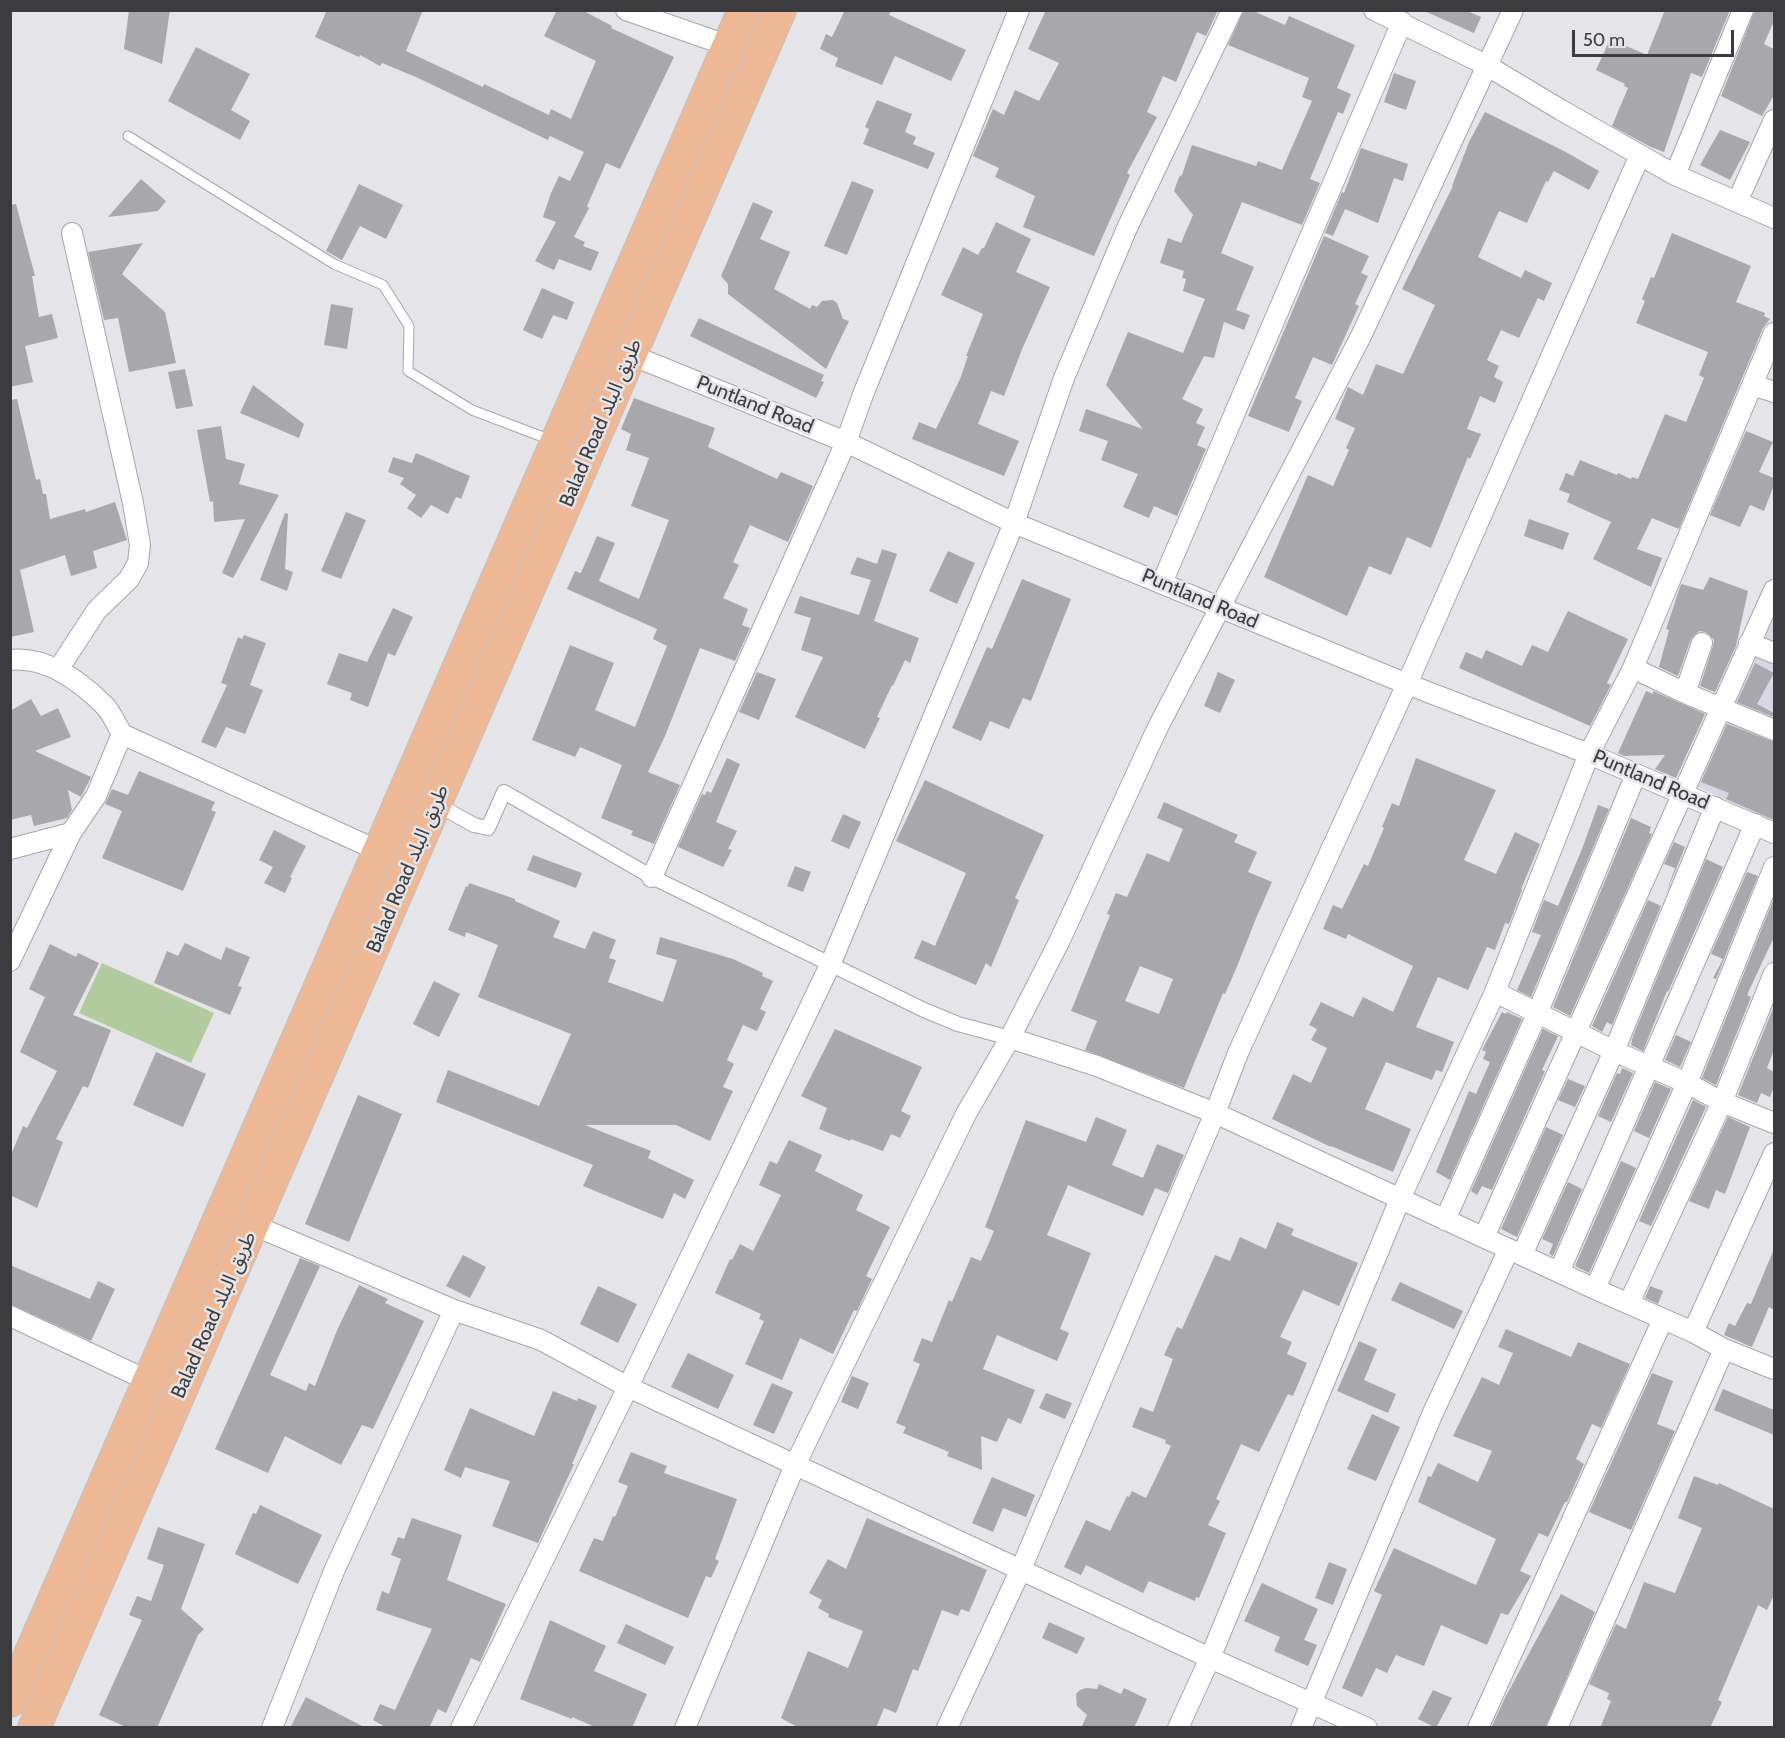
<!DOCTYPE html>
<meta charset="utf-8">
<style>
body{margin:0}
#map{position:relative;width:1785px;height:1738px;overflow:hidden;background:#e4e4e9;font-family:Cabin,sans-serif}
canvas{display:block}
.frame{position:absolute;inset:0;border:12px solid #3c3c3e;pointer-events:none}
.scale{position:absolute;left:1572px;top:30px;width:162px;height:27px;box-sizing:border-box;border:3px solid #3c3c3e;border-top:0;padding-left:8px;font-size:18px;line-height:21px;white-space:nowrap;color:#3c3c3e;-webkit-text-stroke:4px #e4e4e9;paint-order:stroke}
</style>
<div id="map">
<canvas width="1785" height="1738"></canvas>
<div class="frame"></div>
<div class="scale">50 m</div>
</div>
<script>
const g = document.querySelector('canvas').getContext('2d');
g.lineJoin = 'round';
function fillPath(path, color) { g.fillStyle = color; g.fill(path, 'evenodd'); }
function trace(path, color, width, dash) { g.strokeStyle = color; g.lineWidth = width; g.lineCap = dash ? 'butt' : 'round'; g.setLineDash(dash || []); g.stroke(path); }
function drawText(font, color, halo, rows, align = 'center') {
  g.font = font + ' Cabin,"Noto Sans Arabic",sans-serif'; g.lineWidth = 5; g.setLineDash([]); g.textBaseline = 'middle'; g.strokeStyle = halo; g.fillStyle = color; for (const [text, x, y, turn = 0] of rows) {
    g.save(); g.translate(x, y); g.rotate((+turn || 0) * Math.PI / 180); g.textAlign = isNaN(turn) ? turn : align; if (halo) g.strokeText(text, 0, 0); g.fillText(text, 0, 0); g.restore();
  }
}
fillPath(new Path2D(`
 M1774,618v203l-76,-34z`), '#d7d7e3');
fillPath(new Path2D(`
 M102,963l112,50 -23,50 -112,-50z`), '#b1cb9f');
fillPath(new Path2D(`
 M129,10h41l-8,54 -38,-15z
 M327,10h96l-17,41 77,36 1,-3 65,31 2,-6 20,10 25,-58 -52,-25 13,-26h25l30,16 -1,2 63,29 -54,112 -14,-6 -19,43 2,2 -15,29 11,5 -2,4 16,6 -8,19 -32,-12 -5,11 -19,-9 21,-39 -13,-5 8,-24 8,-17 11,5 14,-29 -34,-16 -2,4 -130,-62 -36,-15 -2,3 -20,-11 -1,2 -44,-20z
 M845,10h46l-2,5 77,35 -15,31 -56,-25 -13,29 -47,-19 3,-8 -18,-9 6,-15 6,3z
 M1046,10h172l-12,26 -9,-4 -21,50 -13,-6 -16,36 10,5 -30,56 3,2 -36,81 -71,-29 12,-31 -40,-19 4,-9 -26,-12 20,-47 11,6 11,-25 24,11 20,-38 -31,-14z
 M1244,10h7l34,15 4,-9 66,29 -18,43 14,6 -8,20 -5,-2 -28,67 10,4 -18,42 -60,-23 -21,51 33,14 -18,43 14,5 -6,15 -20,-8 -10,36 -10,-2 -22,43 21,10 -7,14 9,4 -8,18 9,4 -29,67 -23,-10 -5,12 -26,-11 15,-33 -37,-14 7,-19 -29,-10 7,-22 57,20 -37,-44 22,-53 55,21 22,-54 -22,-8 3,-12 -4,-1 2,-7 -24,-8 8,-25 13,5 12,-28 -19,-24 5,-14 3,-2 10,-30 64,21 2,-5 24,9 30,-69 -10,-4 7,-19 -81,-33z
 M1422,10h43l16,7 -7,16z
 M1665,10h65l-28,67 -11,-4 -27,79 -15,-6 -37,-20 16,-38 -4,-2 1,-2 -29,-14 14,-31 37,16z
 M1755,10h19v11l-10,23 10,5v46l-12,21 -41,-20z
 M196,47l54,27 -19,36 19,11 -10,19 -72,-39z
 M1394,73l22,8 -10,29 -22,-8z
 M877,100l35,14 -7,18 11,5 -3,7 22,9 -7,16 -65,-25 6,-15 -4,-2z
 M1485,112l79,39 35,20 -10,19 -35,-19 -6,11 -2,-1 -19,42 -28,-12 -21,46 43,21 4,-8 27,13 -8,18 -6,-3 -19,40 -18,-8 -14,30 12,6 -5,11 9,5 -8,21 -15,-7 -13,33 14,5 -11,25 -2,-2 -37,91 -24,-11 -16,38 -22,-9 -22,50 -83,-39 44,-102 25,11 16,-36 -3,-2 9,-20 -20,-9 13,-32 15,8 13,-31 27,10 32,-69 -33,-16 51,-103h-1l17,-44z
 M1720,130l30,12 -20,38 -30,-15z
 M1361,148l47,16 -5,17 -9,-3 -16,45 -33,-14 -12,27 -8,-3 17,-41 2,1z
 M141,179l25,22 -8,10 -50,6z
 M852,181l22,9 -27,65 -23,-9z
 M359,184l44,21 -17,34 -26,-13 -18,34 -16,-9z
 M753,202l20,9 -13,28 30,13 -16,37 36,20 2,-4 5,2 5,-6 11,-1 4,3 6,16 6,2 -23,48 -98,-75v-10l-7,-8z
 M16,204l19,72h-3l7,41 13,-3 6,24 -33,8 8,36 -23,5v-182z
 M996,222l35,17 -15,33 34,15 -27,60 -19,49 -13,-5 -13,33 41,17 -15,35 -92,-37 7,-17 17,7 24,-50 8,-23h-2l17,-42 -42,-19 22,-48 15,8 4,-7h2z
 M1672,233l79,33 -15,36 29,11 -1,3 6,3 -7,9 -84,201 -27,-11 -15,31 25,9 -11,29 -58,-28 18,-37 -44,-20 3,-8 -11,-4 7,-17 7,3 7,-16 37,15 1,-2 13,6 1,-2 6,2 27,-65 21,8 18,-44 -5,-3 9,-23 -72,-29 9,-22 -3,-2 9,-22 3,1z
 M1324,236l45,20 -8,17 7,3 -13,28 4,2 -27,59 -19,-8 -18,41 7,3 -13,31 -41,-16z
 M143,243l-21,31 43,38 11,51 -47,9 -11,-54 -14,2 -16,-68z
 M542,288l32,14 -7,18 -14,-5 -11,24 -19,-9z
 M331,304l22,4 -6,41 -23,-4z
 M699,318l125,57 -3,6 3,1 -8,16 -126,-62z
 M185,369l8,37 -17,3 -8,-37z
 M253,385l51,39 -5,14 -59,-25z
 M634,398l81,30 -7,19 69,32 4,-7 32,14 -25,56 -38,-17 -17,37 6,3 -16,33 25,11 -6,16 8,3 -15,33 -35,-13 -35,88 -17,36 32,13 -26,59 -23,-9 2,-4 -32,-13 21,-53 -42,-18 -5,10 -43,-17 38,-95 44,18 -19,47 40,17 32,-81 -14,-7 4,-10 -90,-40 8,-18 6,2 16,-37 18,7 -16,38 40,18 30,-79 -38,-14 18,-48 -23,-8 5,-16 -10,-5z
 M17,399l19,81 4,-1 3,15h3l4,25 35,-10 1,3 29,-10 12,38 -34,11 4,17 -26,8 -6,-21 -45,15 14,62 -24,5v-237z
 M221,426l5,33 19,5 -6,20 40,11 -46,83 -11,-5 23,-54 -31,3 -1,-21 -3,1 -13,-72z
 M1746,431l27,11 -14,30 15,6v7l-10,26 -14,-6 -10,22 -30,-12z
 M416,453l54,23 -9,23 -5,-2 -8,17 -17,-9 -10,13 -14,-10 9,-13 -16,-11 4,-6 -16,-6 5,-15 19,6z
 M346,512l20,8 -25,59 -20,-8z
 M285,513l3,1 -3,55 8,3 -6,19 -27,-11z
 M1529,519l40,14 -6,17 -39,-14z
 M882,549l15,5 -23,67 45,17 -9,25 -5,-3 -12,26 -1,-1 -15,32 3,1 -15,31 -70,-32 28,-60 -22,-7 10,-32 -17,-5 6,-17 59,19 12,-35 -21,-6 7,-17 20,7z
 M948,551l27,12 -18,41 -28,-13z
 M1710,577l38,14 -12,55 -21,46 -15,-6 13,-40 1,-6 -8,-8 -7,-1 -8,8 -13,37 -19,-9 10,-37 -3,-1 15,-45 22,6z
 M1022,579l49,20 -40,102 -8,-3 -14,31 -19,-8 -9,20 -29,-13 35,-81 5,2z
 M393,608l20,9 -18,39 -7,-3 -20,54 -18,-7 2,-7 -25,-9 12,-31 28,9z
 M1568,611l60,28 -21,44 4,2 -21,41 -131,-58 7,-16 16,7 4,-9 36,16 10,-21 16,7z
 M244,635l22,8 -16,42 13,5 -18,44 -19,-7 -10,21 -15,-6 26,-57 -6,-2 17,-46 4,2z
 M1755,663l19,10 -17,31 17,9v4l-37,-15z
 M757,672l19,7 -17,41 -20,-8z
 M1218,672l17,8 -15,33 -16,-7z
 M1646,691l7,3v-3l52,23 -29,64 -21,-9 10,-14 -41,1 -6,-3z
 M31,699l10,17 17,-8 13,29 -36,14 56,26 -10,20 -13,-7 4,20 -5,8 -33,8 -3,-11 -21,5v-109z
 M1727,724l47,18v78l-48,-21 3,-6 -28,-11z
 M727,758l13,6 -24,58 21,9 -9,18 4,1 -9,17 -45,-20 24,-53 3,1 2,-4 4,2z
 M1416,758l80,32 -32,70 32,14 19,-42 25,12 -19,45 1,1 -13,34 -4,-1 -10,27 -8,-3 -19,43 -30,-13 -22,50 38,15 -12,30 -6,-2 -4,10 -46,-18 -21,47 46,20 -18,43 -62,-26v1l-59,-28 21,-45 18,9 16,-35 -16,-8 6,-11 -8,-4 12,-23 32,15 10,-20 30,15 20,-46 -65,-32 -2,5 -23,-10 10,-24 9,4 22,-45 4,2 16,-38 -2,-1 10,-24 7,3z
 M139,771l76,31 -4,8 5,2 -33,79 -81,-33 20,-47 -17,-7 7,-15 16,6z
 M925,780l119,55 -29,63 4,2 -28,67 -5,-4 -10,22 -62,-27 8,-18 13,6 31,-73 -70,-32z
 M1164,802l74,33 -4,7 23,10 -9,20 24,10 -15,34 -21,53 -11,25 -2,-1 -39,95 -99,-38 12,-29 -26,-10 39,-96 -3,-1 9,-21 11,4 20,-44 22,9 14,-33 -26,-11zM1140,966l33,13 -14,35 -34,-13z
 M1598,805l11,4 -78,188 -14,-7 24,-55 -9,-3 12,-32 14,6 24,-57z
 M843,814l18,8 -12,27 -18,-8z
 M1631,818l20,9 -2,6 3,1 -82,182 -17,-9z
 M274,830l32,16 -16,31 2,1 -7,15 -21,-10 9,-16 -14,-7z
 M1674,842l11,5 -19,47 9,-26 -11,-4z
 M533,855l49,18 -6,15 -49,-18z
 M1706,859l17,8 -55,125 -1,-1 -24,60 -12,-6 2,-9z
 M795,866l16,6 -8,20 -16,-6z
 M1747,872l11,4 -42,103 -3,-1 10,-19 -12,-5z
 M469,883l46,16v2l45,20 -7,16 32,12 8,-18 23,9 -7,18 7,2 -8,22 55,20 14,-42 -21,-6 4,-17 73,22 30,14 -1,3 11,5 -13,28 6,3 -9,19 -14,-6 -16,35 7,4 -11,23 10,4 -23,50 -34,-16h-91l66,26 -3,7 46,22 -9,19 -11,-6 -11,26 -80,-33 10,-21 -157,-63 12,-32 91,36 32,-72 -93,-37 20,-52 -32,-13 -1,5 -17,-7 18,-44 2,1z
 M1774,898v39l-27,58 4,2 -35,88 -14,-7z
 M1648,900l13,6 -49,119 -5,-3 -5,10 -10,-6z
 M185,943l36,17 5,-13 24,10 -12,29 4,1 -12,28 -76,-32 13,-32 11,5z
 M50,944l26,13 2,-4 21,10 -26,52 38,15 -23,58 -5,-2 -27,53 7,3 -26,66 -27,-13v-38l13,-31 4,2 30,-57 -37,-19 25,-55 -16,-8z
 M434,981l26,13 -21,43 -26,-13z
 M1774,1006v44l-7,18 7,4v15l-4,10 -9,-4 -4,10 -19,-8z
 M1502,1012l4,2 1,-2 15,7 -72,161 -14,-8 33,-81 7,3 14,-32 -7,-3 3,-7 -4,-2z
 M835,1029l87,38 -21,44 10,5 -11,22 -9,-4 -8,17 -32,-12 -1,2 -31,-12 8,-21 -26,-12z
 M1543,1029l15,7 -16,34 3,1 -53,119 -10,-4 -5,9 -6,-4z
 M1676,1035l15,7 -11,25 -15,-7z
 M156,1052l50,22 -23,53 -50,-22z
 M1622,1068l11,5 -22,49 -13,-6 19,-43 3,1z
 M1568,1079l17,7 -10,21 -17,-7z
 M1655,1082l16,7 -22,49 -15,-7z
 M358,1095l44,19 -53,128 -44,-18z
 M1693,1100l13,7 -55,119 -12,-5z
 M1096,1117l31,13 -15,35 31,13 14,-34 27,11 -16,38 -13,-5 -12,28 -75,-31 -21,50 44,18 -31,76 9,4 -12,28 -60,-26 -14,34 52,21 -14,34 -13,-6 -11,24 -16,-6 1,34 -35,-14 2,-4 -46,-19 3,-6 -10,-4 24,-59 -7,-3 9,-23 10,4 17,-42 3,2 19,-45 10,4 13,-30 -9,-4 41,-107 60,22z
 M1728,1117l22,10 -25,67 -9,-4 -7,19 -20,-8z
 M1546,1127l17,8 -46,102 -16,-8z
 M789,1140l33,15 -7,16 48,24 -7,15 34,17 -24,49 6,3 -15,32 -3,-1 -21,44 -33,-16 -18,42 -37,-16 19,-43 -5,-2 2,-5 -46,-21 15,-34 2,1 8,-16 13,7 28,-56 -22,-10 11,-24 7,3z
 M1621,1161l15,7 -47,105 -14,-7z
 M1568,1182l14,7 -29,67 -4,-2 4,-10 -11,-5z
 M1277,1222l17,7 -3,6 67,28 -19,43 -36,-16 -23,47 12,5 -5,12 20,9 -14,33 -5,-2 -29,58 -18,-8 -25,55 4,2 -12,24 18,8 -27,65 -3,-1 -1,4 -46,-20 -6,12 -57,-28 -5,10 -17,-8 22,-47 24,11 17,-35 2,1 3,-6 14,7 25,-52 -6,-3 1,-3 -34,-13 8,-20 13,5 20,-53 -9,-4 13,-28 5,2 33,-74 15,6 10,-24 26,12z
 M1774,1249v61l-5,-3 -17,40 -28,-12 5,-12 6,3 12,-23 4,1z
 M463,1255l23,12 -16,31 -24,-12z
 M300,1258l20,8 -50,109 36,16 3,-8 6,3 23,-58 21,-43 29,14 -3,4 39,18 -51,108 -11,-4 -21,40 -56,-29 -17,37 -53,-24z
 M10,1265l80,34 8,-18 17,8 -24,52 -81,-37z
 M1400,1282l63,29 -9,18 -63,-29z
 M598,1286l39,18 -19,39 -38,-19z
 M1650,1286l13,5 -5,13 -13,-6z
 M1506,1329l65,28 7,-15 52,22 -29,64 -9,-4 -16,35 8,5 -17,38h-2l-17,35 -9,-4 -19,38 11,5 -23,39 -7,-2 -14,32 -46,-20 -17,41 -28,-11 -9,18 -11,-5 -14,29 -20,-9 40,-93 -8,-4 20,-43 82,37 20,-46 -78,-37 10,-26 3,1 7,-14 40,19 14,-31 -39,-15 29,-59 17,8 14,-32 -15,-6z
 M1359,1341l18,8 -13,31 32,14 -8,19 -51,-22z
 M688,1353l46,22 -16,34 -47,-22z
 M1652,1373l21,8 -16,43 18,7 -44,99 -42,-18z
 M852,1376l17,7 -11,26 -17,-7z
 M772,1383l21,9 -19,42 -21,-9z
 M1723,1389l51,21v25l-60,-25z
 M553,1391l24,10 1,-3 19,8 -25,58h2l-36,79 -46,-17 18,-45 -45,-14 -4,11 -17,-8 26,-62 64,28z
 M1046,1393l26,10 -7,16 -26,-11z
 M1372,1414l28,13 -24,54 -29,-12z
 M631,1452l36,14 -3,7 73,26 -22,60 4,2 -8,17 -5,-2 -18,42 -109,-47 15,-33 9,3 10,-25 2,1 13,-31 -10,-4z
 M1694,1476l24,9 1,-2 55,26v86l-7,15 -9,-5 -40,95 4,2 -12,26h-110l11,-27 -4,-2 2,-6 -20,-9 27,-60 10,5 18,-47 31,11 27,-65 -24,-10z
 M992,1477l43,18 -9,22 -23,-9 -10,24 -21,-9z
 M260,1505l62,30 -24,49 -63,-30 18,-41 3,1z
 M412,1518l50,17 -15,45 59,24 -26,58 -9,-4 -25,55 -8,-4 -8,17 4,2h-47l-14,-8 7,-16 15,6 37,-81 -56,-19 6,-19 7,3 12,-35 -10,-4 7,-18 6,2z
 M867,1518l120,52 -18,42 -8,-3 -3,7 -16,-6 -24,61 -5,-2 -17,44 -12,-5 -8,20h-77l-18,-10 27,-67 40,17 15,-37 -35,-14 1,-3 -11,-6 4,-8 -13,-7 19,-34 18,10z
 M158,1527l47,17 -24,65 23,20 -6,6 -41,93h-29l-29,-13 43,-95 -13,-5 8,-19 14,5 13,-36 -17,-6z
 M1329,1562l18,7 -14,36 -18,-7z
 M1262,1583l56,26 -14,31 13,5 -9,21 -34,-15 6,-14 -36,-16z
 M1561,1594l34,18 -50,116h-54l15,-32z
 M550,1620l56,26 -12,25 53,23 -15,34h-35l-25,-11v2l-52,-20z
 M1049,1622l36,16 -8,16 -35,-16z
 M626,1624l48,23 -9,18 -48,-22z
 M1099,1684l22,10 3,-6 23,11 -13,29h-53l6,-13 -10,-9 -1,-12 4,-4 6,-2 11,1z
 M1433,1690l19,8 -16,30 -18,-9z
 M306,1697l60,31h-76z`), '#a8a8ac');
const service = new Path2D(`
 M128,136l206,128 49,21 26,41 -1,45 64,39 79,30`);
const pedestrian = new Path2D(`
 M436,804l38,21 14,3 16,-36 148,85 272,133 34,14 52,14`);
const minor = new Path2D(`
 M626,10l103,36
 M1374,10l112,55 75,45 114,65 99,43
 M1675,175l68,-165
 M1737,202l37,-82
 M631,355l215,87 168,81 393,161 182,70 185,79
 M1753,385l21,7
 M1162,583l240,-561
 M1749,643l25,10
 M10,660c37,-4 70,21 95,46 7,8 12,19 17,28l257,117
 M59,668l38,-58 32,-31 9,-16 2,-18 -7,-42 -61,-270
 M1633,668l52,25 89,37
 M1685,693l17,-50
 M10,849l61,-16
 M652,877l194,-435 18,-50 155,-382
 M10,961l61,-128 25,-37 26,-62
 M1495,992l119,59 73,32 35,19 52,21
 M1010,1038l87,28 118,47 380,176 98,43 31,17 50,20
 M1445,1220l92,-206 99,-240
 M253,1225l201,85 87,30 87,47 582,271 157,70
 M1484,1237l290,-647
 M1522,1255l92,-204 101,-244
 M1559,1272l196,-448
 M1595,1289l92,-206 87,-216
 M1629,1303l93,-201 52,-129
 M10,1316l139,65
 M1693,1332l81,-179
 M272,1728l62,-157 120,-261
 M461,1728l167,-341 202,-422 184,-442 50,-145 63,-150 105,-218
 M685,1728l110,-263 171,-351 44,-76 50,-98 97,-211 204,-393 152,-326
 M947,1728l74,-159 194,-456 23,-60 169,-369 233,-529
 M1178,1728l32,-70 190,-459 95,-207 94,-238 44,-86 141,-335
 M1301,1728l131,-313 77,-166
 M1478,1728l185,-409
 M1557,1728l167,-379`);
const trunk = new Path2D(`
 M10,1701l734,-1691
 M34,1728l746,-1718`);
trace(service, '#a5a6aa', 11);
trace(pedestrian, '#a5a6aa', 16);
trace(minor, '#a5a6aa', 22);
trace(trunk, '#c1c1c1', 34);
trace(service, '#fff', 9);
trace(pedestrian, '#fff', 14);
trace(minor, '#fff', 20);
trace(trunk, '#eeb896', 32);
drawText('20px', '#3c3c3e', '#e4e4e9', [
 ["Puntland Road",755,405,22],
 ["Balad Road طريق البلد",601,423,-67],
 ["Puntland Road",1200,599,23],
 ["Puntland Road",1651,780,23],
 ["Balad Road طريق البلد",408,869,-67],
 ["Balad Road طريق البلد",214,1315,-66]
]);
</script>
